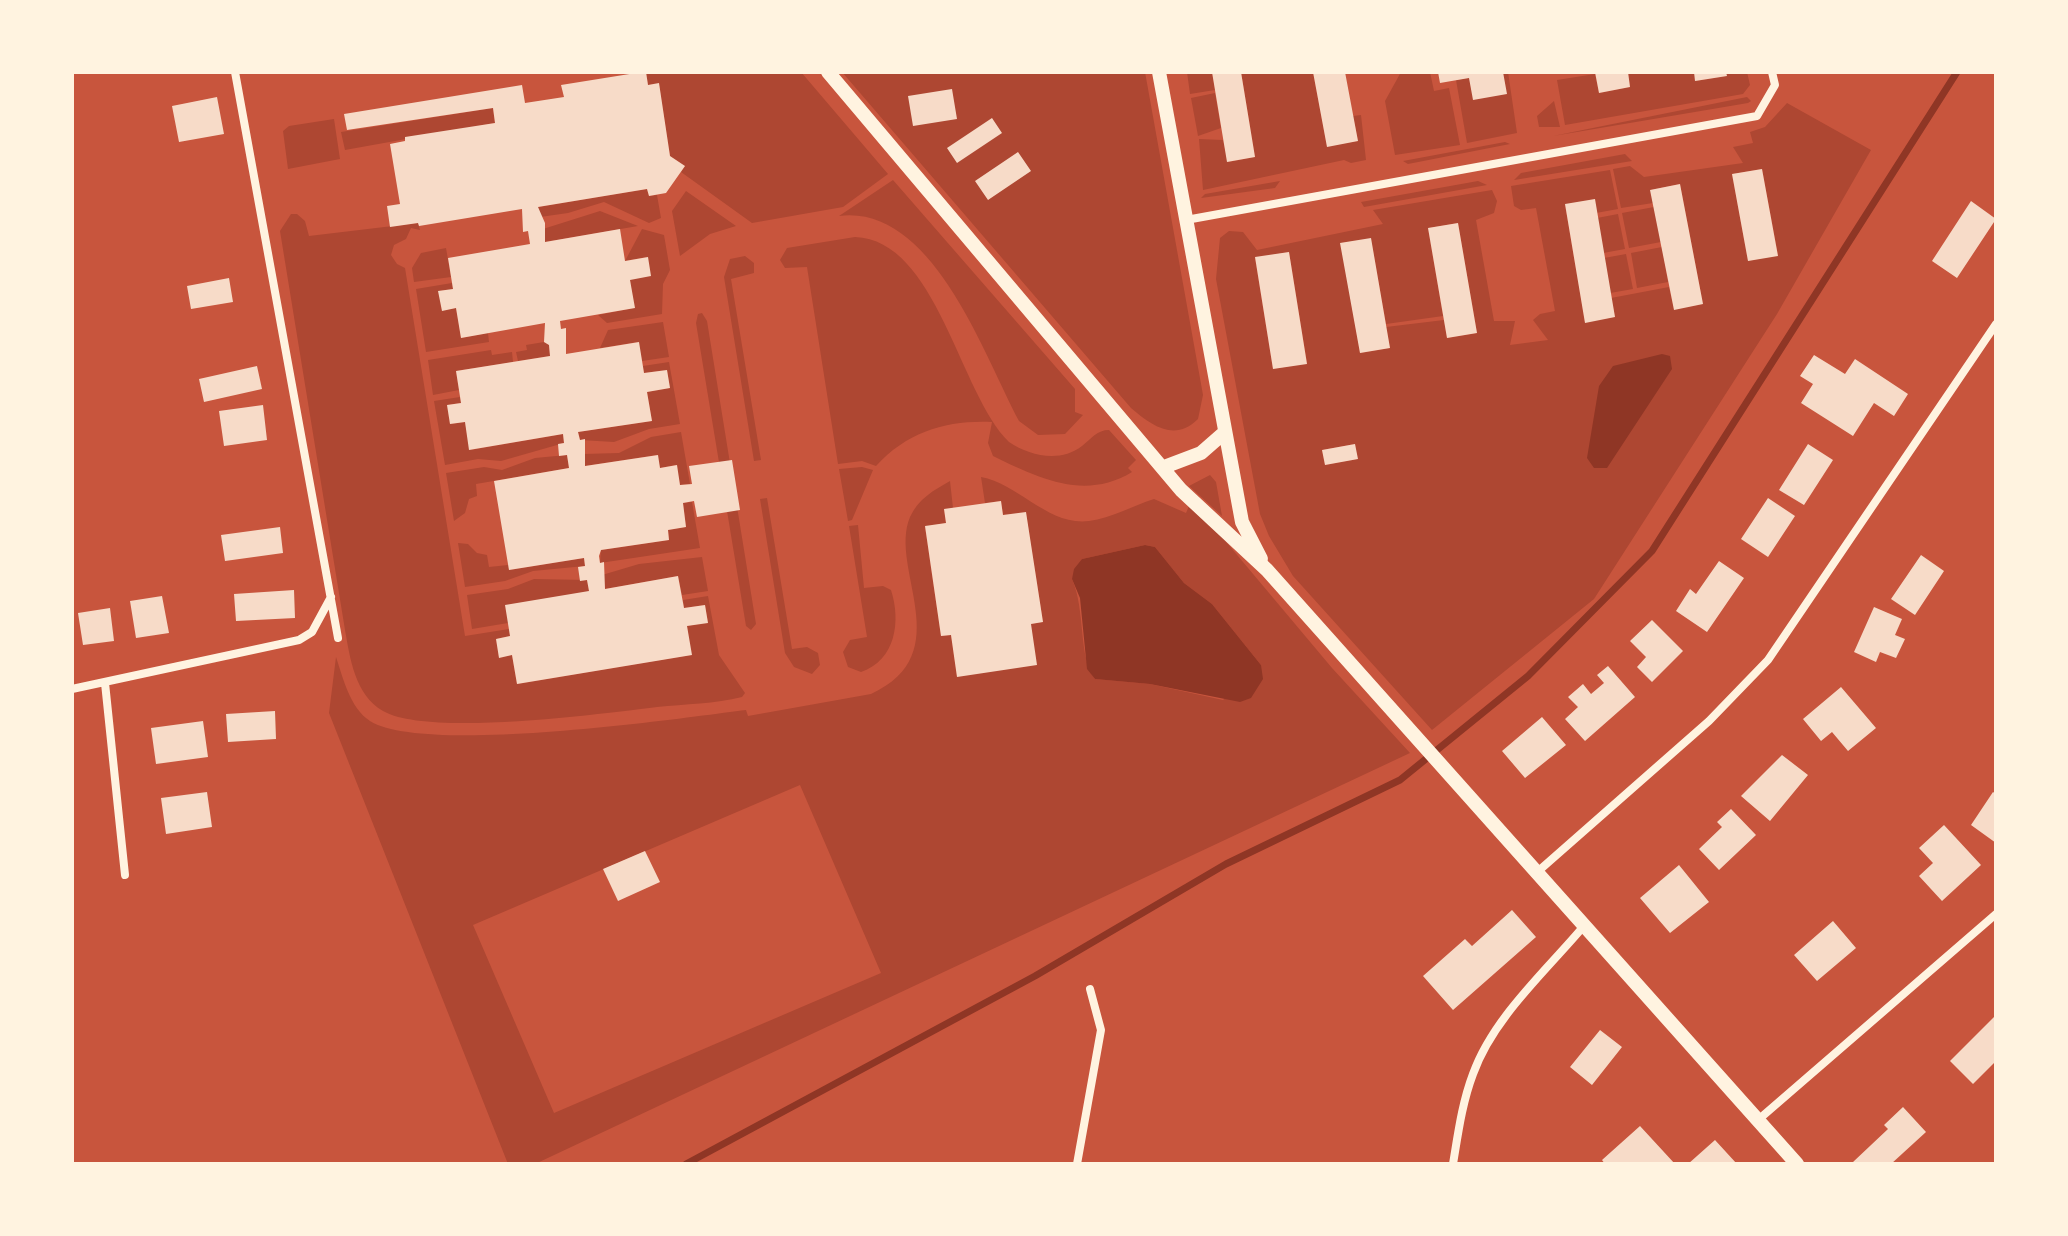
<!DOCTYPE html>
<style>
body{margin:0}
#map{position:relative;width:2068px;height:1236px;overflow:hidden;background:#c8553d;font-family:Mulish,sans-serif}
canvas{display:block}
.frame{position:absolute;inset:0;border:74px solid #fff3e0;pointer-events:none}
</style>
<div id="map">
<canvas width="2068" height="1236"></canvas>
<div class="frame"></div>
</div>
<script>
const g = document.querySelector('canvas').getContext('2d');
g.lineJoin = 'round';
function fillPath(path, color) { g.fillStyle = color; g.fill(path, 'evenodd'); }
function trace(path, color, width, dash) { g.strokeStyle = color; g.lineWidth = width; g.lineCap = dash ? 'butt' : 'round'; g.setLineDash(dash || []); g.stroke(path); }
fillPath(new Path2D(`
 M646,72h155l87,102 -45,33 -91,16 -71,-51 4,-6 -15,-10 -11,-72 -11,1z
 M842,72h303l58,323 -5,24c-23,23 -46,7 -67,-11z
 M1187,72h25l3,18 -25,4z
 M1241,72h72l14,74 31,-5 -5,-25 8,-1 5,45 -15,3 -7,-3 -141,30 -4,-51 24,1 5,22 27,-5z
 M1401,72h29l4,19 15,-3 11,57 -65,10 -10,-54z
 M1503,72h5l9,61 -50,10 -11,-63 13,-2 5,22z
 M1628,72h66l2,9 30,-5v-4h21l3,13 -7,9 -178,31 -8,-45 38,-6 4,19 31,-6z
 M1215,93l6,35 -23,8 -7,-38z
 M1747,97l4,4 -3,2 -195,33z
 M1554,101l6,26h-21l-2,-11z
 M1787,103l84,47 -94,164 -183,285 -162,131 -139,-154 -24,-40 -9,-22 -44,-235 4,-41 9,-7 14,1 14,18 126,-26 -10,-14 119,-20 5,11 -3,12 -18,7 18,101h21l-5,24 38,-5 -15,-20 7,-6 15,-3 -19,-103 -15,2 -7,-4 -3,-20 99,-16 8,39 -22,4 -31,-8 20,117 30,-5 -4,-19 58,-11 5,22 29,-5 -23,-120 -29,6 2,13 -32,5 -8,-39 17,-3 14,11 99,-14 -10,-16 20,-4 -3,-11 15,-5zM1762,169l16,86 -30,6 -16,-87zM1458,223l19,110 -30,5 -3,-18 -58,7 4,21 -30,5 -19,-110 30,-4 15,85 57,-8 -15,-88zM1289,252l18,111 -34,6 -18,-111zM1355,444l2,15 -32,6 -3,-15z
 M493,108l2,15 -150,27 -4,-18z
 M334,119l6,40 -52,10 -5,-38 6,-5z
 M1505,142l5,2 -102,20 -5,-3z
 M1625,154l7,7 -118,19 7,-7z
 M893,180l182,209v23l8,3 -18,19 -27,1 -19,-14c-36,-68 -87,-217 -180,-205z
 M1280,181l-5,7 -74,10 4,-4z
 M1478,181l9,4 -123,22 -3,-5z
 M647,189l2,7 8,-1 4,23 -12,5 -45,-21 -36,11 -28,4 -2,-10z
 M686,191l50,35 -26,8 -30,22 -8,-45z
 M1654,207l7,35 -32,6 -7,-35z
 M600,211l38,15 -93,16 -2,-13z
 M291,214h6l8,7 4,15 109,-13 2,7 -9,-2 -5,11 -12,6 -3,10 6,9 8,4 60,368 44,-7 1,7 -14,3 3,18 13,-2 5,29 174,-29 -4,-29 21,-4 -3,-17 -21,3 -1,-8 25,-4 11,59 26,38 -3,4c-27,7 -57,7 -85,10 -57,7 -229,30 -274,4 -28,-16 -33,-53 -38,-81l-65,-399z
 M1618,214l7,35 -22,4 -6,-35z
 M642,229l22,6 6,35 -7,14 -1,30 -55,9 -9,-8 36,-7 -4,-28 17,-23 -22,4z
 M855,237c82,3 104,156 154,205 21,14 51,21 73,4 10,-8 15,-16 27,-16l27,30 -8,8 4,4c-47,29 -94,6 -139,-16l-5,-13 4,-21c-44,-2 -84,9 -116,44l-14,-5 -24,3 -31,-197 -22,1 -5,-8 7,-12z
 M1662,247l6,35 -31,6 -6,-35z
 M446,248l5,29 -37,5 -2,-14 9,-15z
 M1626,254l7,35 -23,4 -6,-35z
 M745,256l9,7v10l-23,6 30,181 -7,1 -30,-184 6,-18z
 M452,283l1,6 -14,2 3,19 14,-2 5,30 27,-5 1,9 -63,10 -10,-63z
 M702,313l5,8 49,303 -5,6 -5,-4 -50,-303 2,-9z
 M663,322l6,35 -27,4 -4,-19 -38,6 8,-18z
 M544,342l5,3 1,11 -32,5 -2,-9 11,-2 -1,-5z
 M491,350l1,5 20,-3 1,10 -57,9 3,19 -26,5 -5,-35z
 M669,362l11,62 -31,5 -35,13 -34,-2 -2,-8 74,-11 -5,-29 23,-4 -3,-18 -23,3 -1,-7z
 M460,397l1,6 -14,2 3,19 15,-2 5,28 93,-16 1,9 -63,18 -23,-2 -33,6 -11,-64z
 M681,432l9,52 -10,1 -4,-20 -16,3 -3,-13 -72,11 -2,-12 36,-1 32,-16z
 M567,455l2,13 -93,16 1,12 -8,3 -4,14 -11,8 -8,-48 38,-6 18,3 33,-12z
 M862,467l11,3 -21,50 -4,1 -9,-52z
 M1210,475l6,7 6,34 -33,-30z
 M981,477c38,7 67,49 108,44 23,-3 43,-15 65,-22l32,14 3,-7 33,31 110,131 78,85 -875,411h-27l-179,-451 7,-56c7,21 14,51 34,64 55,34 305,-2 376,-11l2,6 123,-22c89,-41 17,-125 39,-177 8,-18 24,-27 40,-36l3,27 -9,1 2,14 -21,4 16,109 10,-1 6,41 74,-52 12,-2 -17,-109 -23,2 -2,-14 -16,2zM1145,545l10,2 29,36 28,21 49,61 -38,35 -73,-16 -55,-5c-17,-21 -9,-68 -23,-100l10,-20zM800,785l81,188 -327,140 -81,-188z
 M767,498l25,151 15,-2 11,6 2,12 -8,9 -18,-7 -9,-14 -25,-154z
 M692,502l8,46 -100,15 1,-13 68,-10 -1,-10 18,-3 -3,-24z
 M858,525l6,63 19,-2 8,4c10,31 5,70 -30,82l-13,-5 -5,-15 7,-12 17,-3 -18,-111z
 M458,543l10,1 9,9 10,2 2,12 19,-2 1,5 75,-12 1,8 -52,5 -28,10 -40,6z
 M702,557l6,34 -26,4 -4,-19 -73,13 -3,-14 37,-11z
 M534,579l53,1 2,11 -81,32 -36,6 -5,-34 41,-6z`), '#ae4732');
fillPath(new Path2D(`
 M1662,354l8,2 2,13 -65,99h-13l-7,-10 12,-72 14,-20z
 M1145,545l10,2 29,36 28,21 49,61 2,14 -12,19 -11,4 -90,-18 -55,-5 -8,-10 -7,-71 -8,-19 2,-10 8,-10z`), '#8f3625');
trace(new Path2D(`
 M686,1164l349,-188 191,-112 174,-84 128,-104 124,-125 305,-479`), '#8f3625', 7);
fillPath(new Path2D(`
 M642,72h4l2,13 11,-2 11,73 15,10 -19,27 -17,3 -2,-7 -109,18 7,16v19l75,-13 5,32 23,-4 3,19 -21,4 5,28 -75,13 1,8 5,-1v26l73,-12 5,31 23,-3 3,18 -23,4 5,29 -74,11 2,8 5,-1v27l73,-11 2,13 17,-3 3,20 12,-1 -3,-18 43,-6 8,50 -43,7 -3,-16 -11,2 3,24 -18,3 1,10 -68,10 -2,6 1,7 4,-1 1,27 73,-13 6,32 21,-3 3,18 -21,3 5,29 -175,29 -5,-29 -13,3 -3,-19 14,-3 -5,-31 84,-14 -2,-11 -7,1 -2,-14 7,-1 -1,-8 -75,12 -15,-89 75,-13 -2,-13 -8,1 -1,-12 6,-1 -1,-9 -94,16 -4,-28 -15,2 -3,-19 14,-2 -5,-32 94,-15 -1,-11 -5,-3 1,-19 -84,15 -5,-30 -14,3 -4,-20 15,-2 -5,-31 82,-14 -2,-13 -5,1 -1,-23 -103,17 -1,-3 -28,4 -3,-21 13,-2 -10,-60 15,-3v-4l90,-14 -2,-15 -146,22 -3,-16 178,-29 3,18 39,-6 -3,-12z
 M1212,72h29l14,85 -28,5z
 M1313,72h32l13,69 -31,6z
 M1438,72h65l4,22 -34,6 -4,-22 -29,5z
 M1595,72h33l2,15 -31,6z
 M1694,72h32l1,4 -32,5z
 M952,89l5,30 -44,7 -5,-30z
 M217,97l7,37 -45,8 -7,-36z
 M992,118l10,15 -45,30 -10,-15z
 M1018,152l13,19 -43,29 -13,-19z
 M1762,169l16,87 -30,5 -16,-87z
 M1680,184l23,120 -29,6 -24,-120z
 M1595,199l20,118 -30,6 -20,-119z
 M1971,201l25,18 -39,59 -25,-17z
 M1458,223l19,110 -30,5 -19,-110z
 M1371,238l19,110 -30,5 -20,-110z
 M1289,252l18,112 -34,5 -18,-112z
 M229,278l4,24 -42,7 -4,-23z
 M1814,355l31,19 10,-15 53,35 -14,22 -20,-13 -21,33 -52,-33 12,-19 -13,-8z
 M257,366l5,23 -58,13 -5,-23z
 M263,405l4,35 -43,6 -5,-35z
 M1355,444l3,15 -33,6 -3,-15z
 M1808,444l25,16 -29,45 -25,-15z
 M1768,498l27,18 -27,41 -27,-18z
 M1001,501l2,14 23,-3 17,110 -12,2 6,41 -80,12 -6,-42 -10,1 -16,-110 21,-3 -2,-14z
 M280,527l3,26 -58,8 -4,-26z
 M1921,555l23,16 -29,44 -24,-16z
 M1719,561l25,17 -37,54 -31,-21 14,-22 6,5z
 M294,590l1,28 -59,3 -2,-27z
 M162,596l7,37 -33,5 -6,-37z
 M1874,607l28,12 -7,16 10,4 -9,19 -16,-6 -4,10 -22,-10z
 M110,608l4,33 -31,4 -5,-32z
 M1652,620l31,31 -31,31 -15,-15 9,-10 -16,-16z
 M1608,666l27,31 -50,44 -20,-22 13,-12 -10,-10 15,-13 8,10 13,-11 -7,-8z
 M1841,687l35,41 -28,23 -16,-19 -11,9 -18,-22z
 M275,711l1,28 -48,3 -2,-28z
 M1542,717l24,28 -41,33 -23,-27z
 M203,721l5,36 -52,7 -5,-36z
 M1782,755l26,20 -38,46 -29,-25z
 M207,792l5,35 -46,7 -5,-36z
 M1993,792l3,2v49l-25,-18z
 M1731,809l25,26 -37,35 -20,-21 23,-22 -5,-5z
 M1944,825l37,40 -39,36 -23,-25 14,-13 -14,-15z
 M645,851l15,31 -42,19 -15,-32z
 M1679,865l30,37 -39,31 -30,-35z
 M1512,910l24,27 -83,73 -30,-34 42,-37 7,7z
 M1833,921l23,27 -39,33 -23,-26z
 M1996,1015v46l-23,23 -23,-23z
 M1600,1030l22,17 -30,38 -22,-18z
 M1903,1107l23,25 -35,32h-36l-2,-2 35,-33 -4,-4z
 M1640,1126l35,38h-70l-3,-4z
 M1715,1140l22,24h-49z`), '#f7dbc8');
trace(new Path2D(`
 M235,72l103,566
 M1186,220l571,-104 18,-31 -3,-13
 M105,683l20,192
 M72,689l227,-49 13,-8 19,-35
 M1535,874l174,-153 59,-61 228,-336
 M1758,1120l238,-206
 M1077,1164l24,-134 -11,-41
 M1453,1164c5,-30 9,-61 20,-90 20,-56 72,-102 110,-147`), '#fff3e0', 8);
trace(new Path2D(`
 M828,72l353,418 86,80 530,594
 M1159,72l83,450 19,37
 M1164,467l37,-14 24,-21`), '#fff3e0', 14);
</script>
